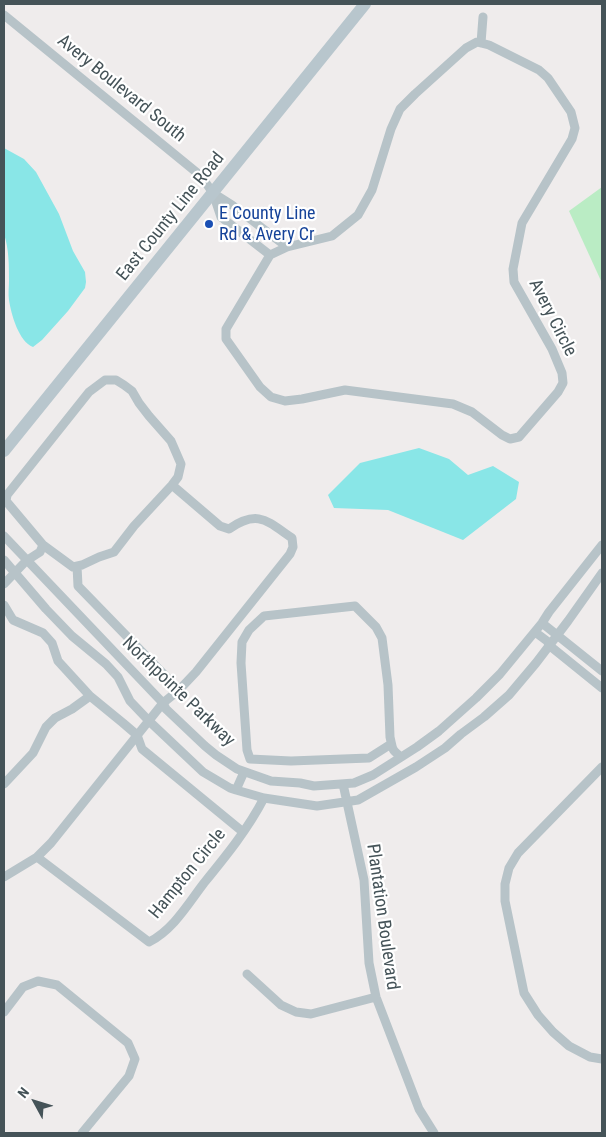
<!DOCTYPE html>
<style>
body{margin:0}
#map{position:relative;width:606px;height:1137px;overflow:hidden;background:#efecec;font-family:"Roboto Condensed",sans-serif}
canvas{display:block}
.frame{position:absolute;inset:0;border:5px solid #455358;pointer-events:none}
.north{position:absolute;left:10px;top:1077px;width:50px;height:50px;-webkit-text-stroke:4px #fff;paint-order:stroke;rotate:309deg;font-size:14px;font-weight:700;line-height:20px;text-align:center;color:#455358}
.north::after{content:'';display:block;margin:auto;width:18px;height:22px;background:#455358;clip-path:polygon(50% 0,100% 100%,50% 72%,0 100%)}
</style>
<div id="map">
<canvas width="606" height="1137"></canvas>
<div class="frame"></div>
<div class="north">N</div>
</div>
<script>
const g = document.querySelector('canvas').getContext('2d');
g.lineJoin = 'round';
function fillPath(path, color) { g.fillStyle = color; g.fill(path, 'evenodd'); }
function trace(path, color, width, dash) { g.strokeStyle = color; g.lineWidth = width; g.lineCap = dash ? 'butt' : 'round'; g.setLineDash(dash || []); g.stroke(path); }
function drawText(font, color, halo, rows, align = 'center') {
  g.font = font + ' "Roboto Condensed",sans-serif'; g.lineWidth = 4.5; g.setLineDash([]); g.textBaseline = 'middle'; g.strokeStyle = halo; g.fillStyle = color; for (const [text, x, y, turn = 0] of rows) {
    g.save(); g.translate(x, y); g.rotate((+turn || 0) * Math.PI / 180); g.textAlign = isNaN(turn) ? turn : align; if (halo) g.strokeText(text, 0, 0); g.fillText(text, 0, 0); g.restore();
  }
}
fillPath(new Path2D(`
 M602,187v96l-33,-72z`), '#baecc4');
fillPath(new Path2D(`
 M4,148l20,11 12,13 23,42 14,37 12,21 1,10 -1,6 -17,23 -26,29 -9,7c-14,-5 -22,-33 -24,-47 -1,-6 0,-13 0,-19 0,-16 0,-32 -5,-47z
 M419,448l30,11 19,16 25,-9 26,16 -3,17 -53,41 -75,-30 -54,-2 -6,-13 32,-32z`), '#89e6e7');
trace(new Path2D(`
 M4,15l197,161 12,17
 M477,42l12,3 50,25 9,8 23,34 4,16 -3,11 -50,84 -9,46 1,13 38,67 10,24 1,10 -5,9 -39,45 -9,2 -8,-4 -30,-23 -19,-8 -108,-14 -43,9 -17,2 -14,-4 -11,-10 -34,-48v-10l44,-74 17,-8 45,-11 26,-21 14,-25 19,-61 9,-20 15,-15 51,-46z
 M481,43l2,-26
 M270,255l-49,-38 -8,-24 19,12 55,42
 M105,380h11l8,5 8,6 7,12 10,13 22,25 10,23 -3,13 -6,8 -38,41 -20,26 -15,5 -17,8 -9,2 -30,-22 -37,-44 1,-6 82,-103z
 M4,536l159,167 3,6 39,37 11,9 21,14 34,12 29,2 14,3 40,-3 19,-8 44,-28 22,-16 37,-33 24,-24 42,-51 7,-11 53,-67
 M4,560l42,49 26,27 34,28 12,13 12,24 19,20 54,51 27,16 6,2 28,8 53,8 41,-6 58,-33 29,-19 16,-14 23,-17 25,-22 27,-32 32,-42 34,-48
 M77,566l1,20 101,104
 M4,584l22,-23 14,-9 3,-7
 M4,605l9,15 30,13 9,10 6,18 32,35 33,27 14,12 5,14 101,83
 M542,623l60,48
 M535,632l12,9 3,5 52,42
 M391,744l-22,14 -78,3 -41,-2 -3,-9 -6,-87 1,-21 7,-12 15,-14 91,-10 21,21 6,11 6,47 2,52c3,13 1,12 11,20
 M602,767l-84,86 -9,15 -4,16v17l19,92 14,22 15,17 16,14 21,11 12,2
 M4,784l29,-31 13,-26 9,-9 17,-9 18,-13
 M343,784l21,96 5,83 7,34 43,112 15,24
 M236,790l8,-18
 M37,857l14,-14 112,-140 16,-13 17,-18 94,-118 3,-7 -1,-9c-25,-17 -34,-29 -63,-9l-9,-3 -48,-41
 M4,877l33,-20 112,85c24,-12 39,-38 55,-59 22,-27 44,-54 60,-85
 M247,974l34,31 15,7 15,2 65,-17
 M4,1012l19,-25 15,-6 19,4 71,58 7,16 -6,17 -47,57`), '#b7c3c8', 9);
trace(new Path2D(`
 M4,451l361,-447`), '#b8c6cd', 12);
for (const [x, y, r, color] of [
 [209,224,5,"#1a4fb4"]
]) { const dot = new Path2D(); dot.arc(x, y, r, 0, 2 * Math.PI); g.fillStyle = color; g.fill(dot); trace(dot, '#fff', 2); }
drawText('18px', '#455358', '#fff', [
 ["Avery Boulevard South",121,89,39],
 ["East County Line Road",171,217,-51],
 ["Avery Circle",552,318,63],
 ["Northpointe Parkway",178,692,44],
 ["Hampton Circle",188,874,-51],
 ["Plantation Boulevard",382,917,82]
]);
drawText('18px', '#164399', '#fff', [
 ["E County Line",219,214],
 ["Rd & Avery Cr",219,235]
], 'left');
</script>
